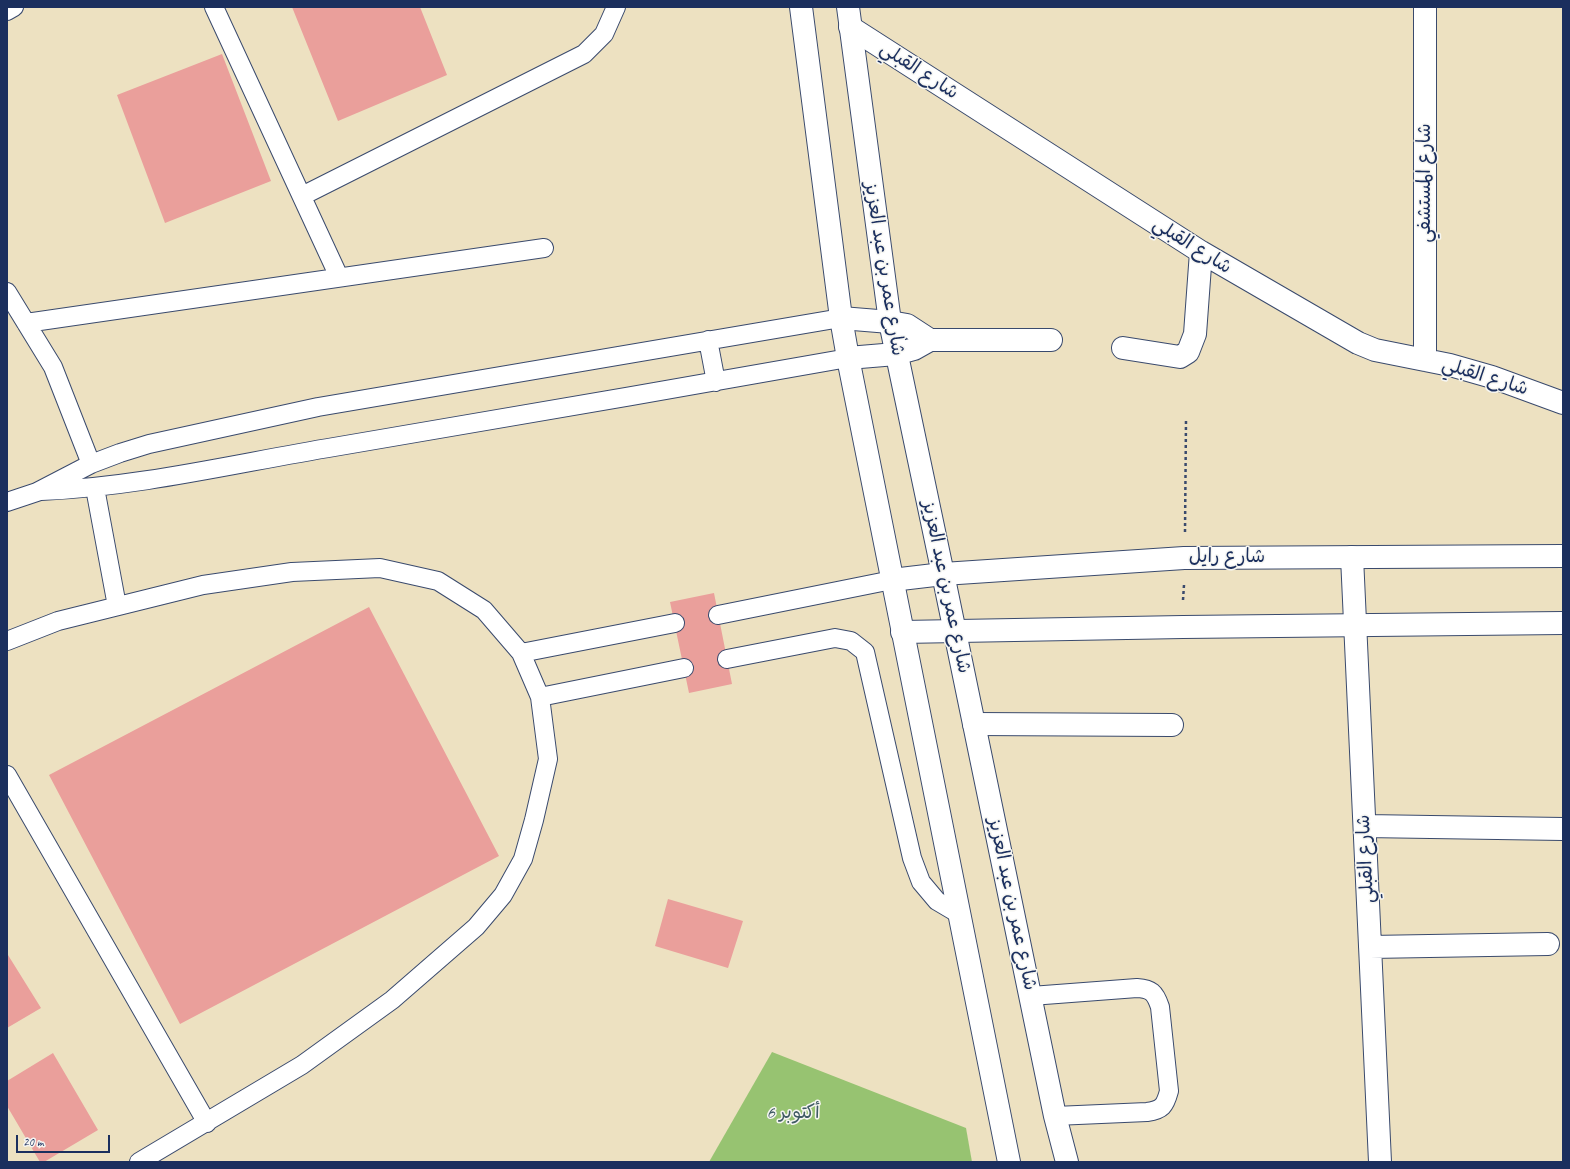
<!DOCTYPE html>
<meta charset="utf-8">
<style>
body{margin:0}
#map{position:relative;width:1570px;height:1169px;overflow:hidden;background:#ede1c1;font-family:Caveat,sans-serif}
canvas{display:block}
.frame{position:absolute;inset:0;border:8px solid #1b2f5e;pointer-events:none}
.scale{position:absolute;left:16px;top:1135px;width:94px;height:18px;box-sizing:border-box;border:2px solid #1b2f5e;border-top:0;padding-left:5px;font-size:12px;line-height:14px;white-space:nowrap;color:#1b2f5e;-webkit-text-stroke:3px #f6f6f2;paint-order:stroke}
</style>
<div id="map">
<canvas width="1570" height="1169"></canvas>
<div class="frame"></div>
<div class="scale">20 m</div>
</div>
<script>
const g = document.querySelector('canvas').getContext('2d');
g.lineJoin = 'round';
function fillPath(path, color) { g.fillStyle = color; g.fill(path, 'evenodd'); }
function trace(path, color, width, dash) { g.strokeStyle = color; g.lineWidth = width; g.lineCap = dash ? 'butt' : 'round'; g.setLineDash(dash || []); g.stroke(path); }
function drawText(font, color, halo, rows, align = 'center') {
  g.font = font + ' Caveat,"Playpen Sans Arabic",sans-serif'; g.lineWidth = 3; g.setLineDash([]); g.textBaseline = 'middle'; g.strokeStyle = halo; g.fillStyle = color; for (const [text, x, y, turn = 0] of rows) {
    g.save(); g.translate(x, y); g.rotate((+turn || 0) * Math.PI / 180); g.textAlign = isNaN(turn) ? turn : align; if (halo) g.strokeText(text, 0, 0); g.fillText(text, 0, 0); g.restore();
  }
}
fillPath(new Path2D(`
 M772,1052l194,76 6,34h-263z`), '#97c371');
fillPath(new Path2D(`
 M292,7h128l27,68 -109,46z
 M222,54l49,127 -106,42 -48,-128z
 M714,593l18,91 -43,9 -19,-91z
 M369,607l130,249 -319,168 -131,-249z
 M668,899l75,22 -15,47 -73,-22z
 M8,955l33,53 -34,20v-72z
 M53,1053l45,77 -54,32h-4l-33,-56v-25z`), '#ea9f9b');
const service = new Path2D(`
 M214,7l125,270
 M7,11l7,-4
 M302,196l282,-142 20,-20 12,-27
 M7,292l46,75 38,97
 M26,323l518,-75
 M708,340l8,42
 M95,488l22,118
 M41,491c98,-4 196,-28 293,-44 171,-30 343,-58 514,-89
 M7,502l30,-10 54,-28 29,-11 29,-9 169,-37 523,-89
 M718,615l174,-35
 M7,641l51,-20 145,-36 89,-13 88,-4 58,13 46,29 37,43 19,44 8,62 -14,61 -11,39 -20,36 -27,32 -84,73 -90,65 -163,97
 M521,653l154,-30
 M727,659l108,-21 16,3 14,11 47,206 9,24 16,19 22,13
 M540,697l144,-29
 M7,775l200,348
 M1031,996l106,-8c14,1 18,4 23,19l9,84c-4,15 -7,19 -22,21l-92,4`);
const minor = new Path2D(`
 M1425,7v353
 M850,27l351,225 157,91 17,7 75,15 42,12 71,26
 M841,318l49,4 17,3 23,15
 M1123,348l57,9 8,-5 7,-18 6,-82
 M848,358l48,-4 18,-5 16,-9h121
 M1352,557l28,605
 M974,724l198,1
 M1365,826l198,3
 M1370,947l178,-3`);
const tertiary = new Path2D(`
 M892,580l51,-6 241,-16 379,-2
 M902,632l281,-5 380,-4`);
const secondary = new Path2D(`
 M801,7l40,311 7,40 161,804
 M848,7l42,315 53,252 112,542 12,46`);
trace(service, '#3a4a6d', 20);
trace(minor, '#3a4a6d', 24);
trace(tertiary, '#3a4a6d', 24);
trace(secondary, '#3a4a6d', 24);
trace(new Path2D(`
 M1185,532l1,-112
 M1183,600l1,-15`), '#3a4a6d', 2.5, [3, 3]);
trace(service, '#fff', 18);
trace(minor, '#fff', 22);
trace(tertiary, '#fff', 22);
trace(secondary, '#fff', 22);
drawText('19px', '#1b2f5e', '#f6f6f2', [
 ["شارع القبلي",919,71,33],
 ["شارع المستشفي",1425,183,-90],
 ["شارع القبلي",1192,246,32],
 ["شارع عمر بن عبد العزيز",884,269,81],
 ["شارع القبلي",1485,377,17],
 ["شارع رايل",1227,557],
 ["شارع عمر بن عبد العزيز",946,587,78],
 ["شارع القبلي",1366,859,-93],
 ["شارع عمر بن عبد العزيز",1012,904,78]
]);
drawText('19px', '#405b64', '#f6f6f2', [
 ["6 أكتوبر",793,1113]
]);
</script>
